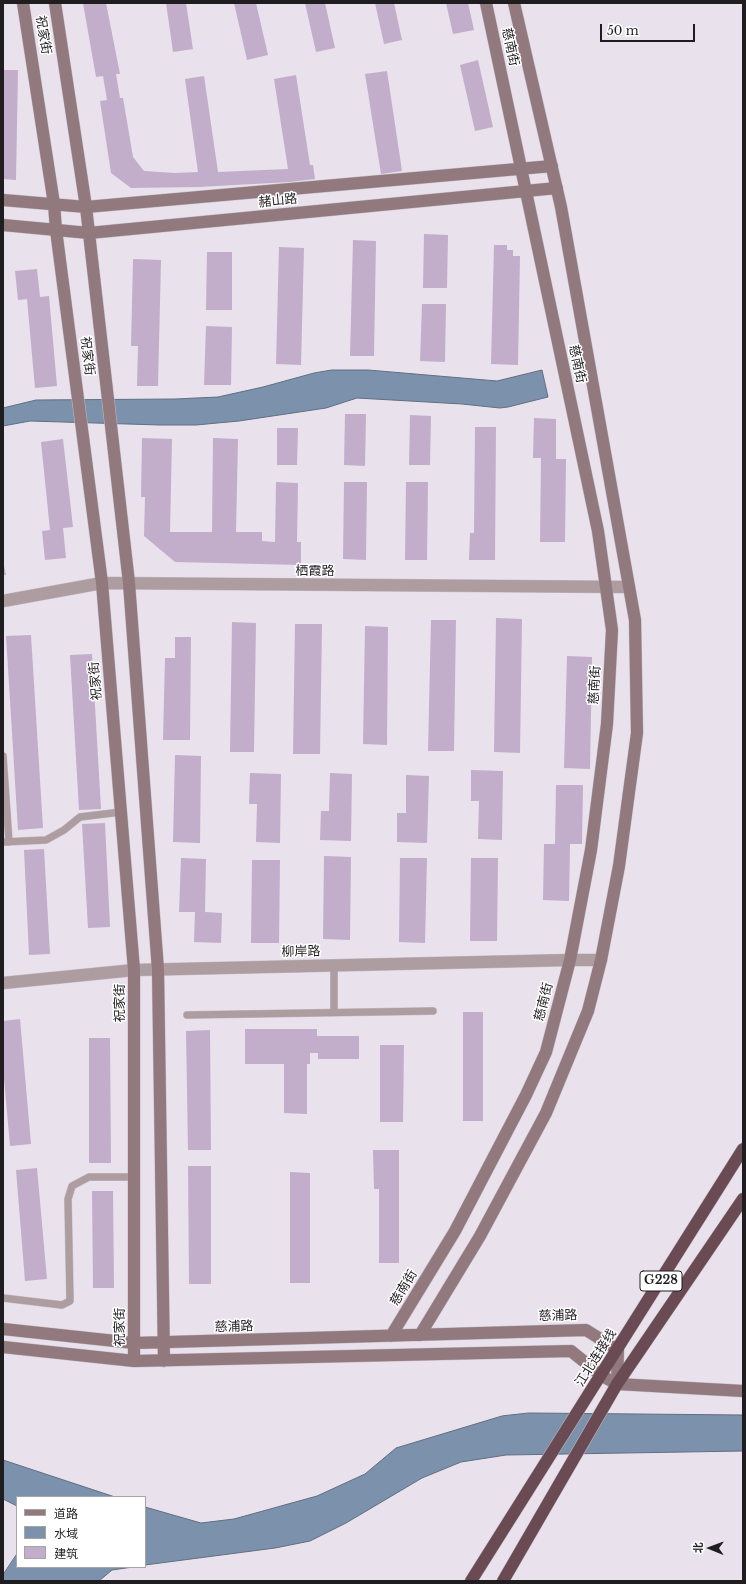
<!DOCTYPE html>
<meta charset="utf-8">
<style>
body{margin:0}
#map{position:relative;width:746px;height:1584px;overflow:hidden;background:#e9e1ec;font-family:"Libre Baskerville","Noto Sans SC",serif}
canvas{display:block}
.frame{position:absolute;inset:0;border:4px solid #201d21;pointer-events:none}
.legend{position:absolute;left:16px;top:1496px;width:130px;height:72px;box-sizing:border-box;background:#fff;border:1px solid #a6a5a6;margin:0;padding:5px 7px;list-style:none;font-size:12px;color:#201d21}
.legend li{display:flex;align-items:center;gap:8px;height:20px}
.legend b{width:20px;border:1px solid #a6a5a6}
.north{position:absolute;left:690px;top:1528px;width:40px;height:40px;-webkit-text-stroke:3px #fff;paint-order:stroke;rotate:271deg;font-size:11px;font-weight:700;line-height:16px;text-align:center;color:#201d21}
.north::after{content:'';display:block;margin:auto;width:14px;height:18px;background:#201d21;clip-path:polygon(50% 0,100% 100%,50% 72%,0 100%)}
.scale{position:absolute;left:600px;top:24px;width:95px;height:18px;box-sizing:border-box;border:2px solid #201d21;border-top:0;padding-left:5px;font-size:12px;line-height:14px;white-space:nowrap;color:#201d21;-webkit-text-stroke:3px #fff;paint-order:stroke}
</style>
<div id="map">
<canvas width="746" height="1584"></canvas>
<div class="frame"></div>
<ul class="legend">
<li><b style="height:5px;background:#91797e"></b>道路</li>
<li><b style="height:11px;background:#7c91ab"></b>水域</li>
<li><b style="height:11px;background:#c2aecb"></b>建筑</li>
</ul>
<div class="north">北</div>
<div class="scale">50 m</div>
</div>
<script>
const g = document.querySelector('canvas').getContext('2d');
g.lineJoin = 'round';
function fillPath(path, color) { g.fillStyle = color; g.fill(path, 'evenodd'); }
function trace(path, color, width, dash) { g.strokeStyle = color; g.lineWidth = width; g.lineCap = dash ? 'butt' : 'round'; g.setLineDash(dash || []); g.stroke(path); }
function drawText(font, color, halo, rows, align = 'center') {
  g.font = font + ' "Libre Baskerville","Noto Sans SC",serif'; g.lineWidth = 3; g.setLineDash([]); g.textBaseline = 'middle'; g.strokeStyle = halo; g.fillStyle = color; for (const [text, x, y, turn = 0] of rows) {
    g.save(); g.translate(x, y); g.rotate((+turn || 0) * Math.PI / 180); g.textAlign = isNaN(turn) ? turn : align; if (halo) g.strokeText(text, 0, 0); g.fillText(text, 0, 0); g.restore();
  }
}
const water = new Path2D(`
 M332,370h36l129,11 45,-11 6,27 -40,10 -8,1 -38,-4 -105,-6 -31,10 -87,13 -43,4h-36l-130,-4 -27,5v-18l33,-8 139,-1 43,-2 45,-10 51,-14z
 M529,1413l214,2v36l-237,4 -45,7 -39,16 -76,45 -36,18 -35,7 -130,17v-58l56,16 33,-4 83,-23 48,-22 31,-26 106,-32z
 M3,1460l112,37h-98v9l-14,-7z
 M17,1554v13h116l-21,3 -13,11h-96v-6z`);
fillPath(water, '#7c91ab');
trace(water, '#606e82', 1);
fillPath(new Path2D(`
 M83,3h23l14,71h-4l4,24h3l10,59 11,14 31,2 23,-1 -13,-93 19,-3 14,96 70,-3 -14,-90 22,-4 14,90h3l2,14 -25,3 -91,5 -68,1 -20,-15 -11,-72 7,-1 -4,-24 -7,1z
 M166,3h20l7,46 -20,3z
 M234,3h22l12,52 -21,5z
 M305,3h20l10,45 -19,4z
 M375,3h19l8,37 -18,4z
 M446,3h22l6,27 -21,4z
 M478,60l15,67 -18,4 -15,-66z
 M3,70h15l-2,110 -13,-1z
 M387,71l15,100 -21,3 -16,-100z
 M424,234l24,1 -1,53h-24z
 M353,240l23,1 -2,115h-24z
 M494,245h13v5h6v6h7l-2,109 -27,-1z
 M279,247l25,1 -3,117 -25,-1z
 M207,252h25v58h-26z
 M133,259l28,1 -3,126h-21l1,-40h-7z
 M37,269l3,28 9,-1 8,90 -22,2 -8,-89 -9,1 -3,-29z
 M422,304h24l-1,58 -25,-1z
 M206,326l26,1 -1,58h-27z
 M345,414h21l-1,52 -21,-1z
 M410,415l21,1 -1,49h-21z
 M534,418l22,1v40h10l-1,83h-25l1,-84h-8z
 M475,427h21l-1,133h-26l1,-27h4z
 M277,428h21l-1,37h-20z
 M142,438l30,1 -2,93h42l1,-94 25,1 -2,93h26v9l13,1 1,-60 22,1 -1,59h4v23l-126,-3 -31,-26 1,-39h-4z
 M63,439l10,88 -10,1 3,30 -21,2 -3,-29 8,-1 -9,-88z
 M344,482h23l-1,78 -23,-1z
 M406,482h22l-1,78h-22z
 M3,561l3,14h-3z
 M496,618l26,1 -2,134 -26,-1z
 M431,620h25l-2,131h-26z
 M232,622l24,1 -2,129h-24z
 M295,624h27l-2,130h-27z
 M365,626l23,1 -1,118 -24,-1z
 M31,635l12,193 -25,2 -12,-194z
 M175,637h16l-1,103h-27l2,-82h10z
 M92,654l9,155 -22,1 -9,-155z
 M567,656l25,1 -2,112 -26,-1z
 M175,755l26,1 -1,87 -27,-1z
 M471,770l32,1 -1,69 -24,-1 1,-38h-8z
 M250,773l31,1 -1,69 -24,-1 1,-38h-8z
 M330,773l22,1 -1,67 -31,-1 1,-29h8z
 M406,775l23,1 -2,67 -30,-1v-29h9z
 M556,785h27l-1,59h-12l-1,57 -26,-1 1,-56h11z
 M105,823l5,104 -22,1 -6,-104z
 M44,849l6,105 -21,1 -5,-105z
 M324,856l27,1 -1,83 -27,-1z
 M181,858l25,1 -1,53 17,1 -1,30 -27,-1 1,-30h-16z
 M400,858h27l-2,85 -26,-1z
 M471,858h27l-1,83h-27z
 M252,860h28l-1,83h-28z
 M463,1012h20v109h-20z
 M20,1019l11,125 -21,2 -7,-79v-46z
 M245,1029h72v7h42v23h-41v-6h-8v11h-3v50l-23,-1v-49h-39z
 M210,1030l1,120h-23l-2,-119z
 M89,1038h21l1,125h-22z
 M380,1045h24l-1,77h-23z
 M373,1150h26v113h-20v-74h-5z
 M188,1166h23v118h-22z
 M37,1168l10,111 -22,2 -9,-111z
 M290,1172l20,1v110h-20z
 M92,1191h21l1,97h-21z`), '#c2aecb');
const lane = new Path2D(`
 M3,756l6,86
 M3,842l43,-2 18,-10 16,-13 41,-5
 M334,966v46
 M187,1015l246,-4
 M3,1298l59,7 8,-4 -2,-102 4,-13 17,-9h46`);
const street = new Path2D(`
 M3,601l99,-18 527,4
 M3,983l131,-13 436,-10h31`);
const secondary = new Path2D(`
 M23,3l31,201 2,26 46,353 32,387v391
 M55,3l31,204 43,376 29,387 6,391
 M3,200l83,7 466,-41
 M3,225l86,8 468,-45
 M3,1329l131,14 452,-13 32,20 -1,34
 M420,1335l60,-99 66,-123 42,-102 13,-51 18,-94 18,-133 -2,-113 -74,-413 -47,-204
 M391,1336l64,-105 71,-136 20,-43 24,-92 21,-110 16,-126 5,-94 -14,-99 -112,-528
 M3,1347l131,14 437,-10 31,25 15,8 126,7`);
const highway = new Path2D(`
 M471,1581l272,-432
 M503,1581l114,-197 126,-185`);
trace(lane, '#c5bec7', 8);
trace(street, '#c5bec7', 13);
trace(secondary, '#c5bec7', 13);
trace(highway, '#c5bec7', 13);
trace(lane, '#ad9ca0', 7);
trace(street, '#ad9ca0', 12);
trace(secondary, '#91797e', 12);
trace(highway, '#6b4b53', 12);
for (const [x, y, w] of [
 [661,1281,42]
]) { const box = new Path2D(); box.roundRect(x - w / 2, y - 10, w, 20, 3); g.fillStyle = '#fff'; g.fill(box); trace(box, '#201d21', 1); }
drawText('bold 12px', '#201d21', null, [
 ["G228",661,1281]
]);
drawText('13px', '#201d21', '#fff', [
 ["祝家街",43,35,81],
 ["慈南街",510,47,78],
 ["赭山路",278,201,-6],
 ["祝家街",87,356,83],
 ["慈南街",577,364,78],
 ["栖霞路",315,571],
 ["祝家街",96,681,-95],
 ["慈南街",595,685,-87],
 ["柳岸路",301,952,-1],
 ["慈南街",544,1002,-76],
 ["祝家街",120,1003,-90],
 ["慈南街",404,1288,-59],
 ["慈浦路",558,1316,-2],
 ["祝家街",120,1327,-90],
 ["慈浦路",234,1327,-2],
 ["江北连接线",596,1358,-58]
]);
</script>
